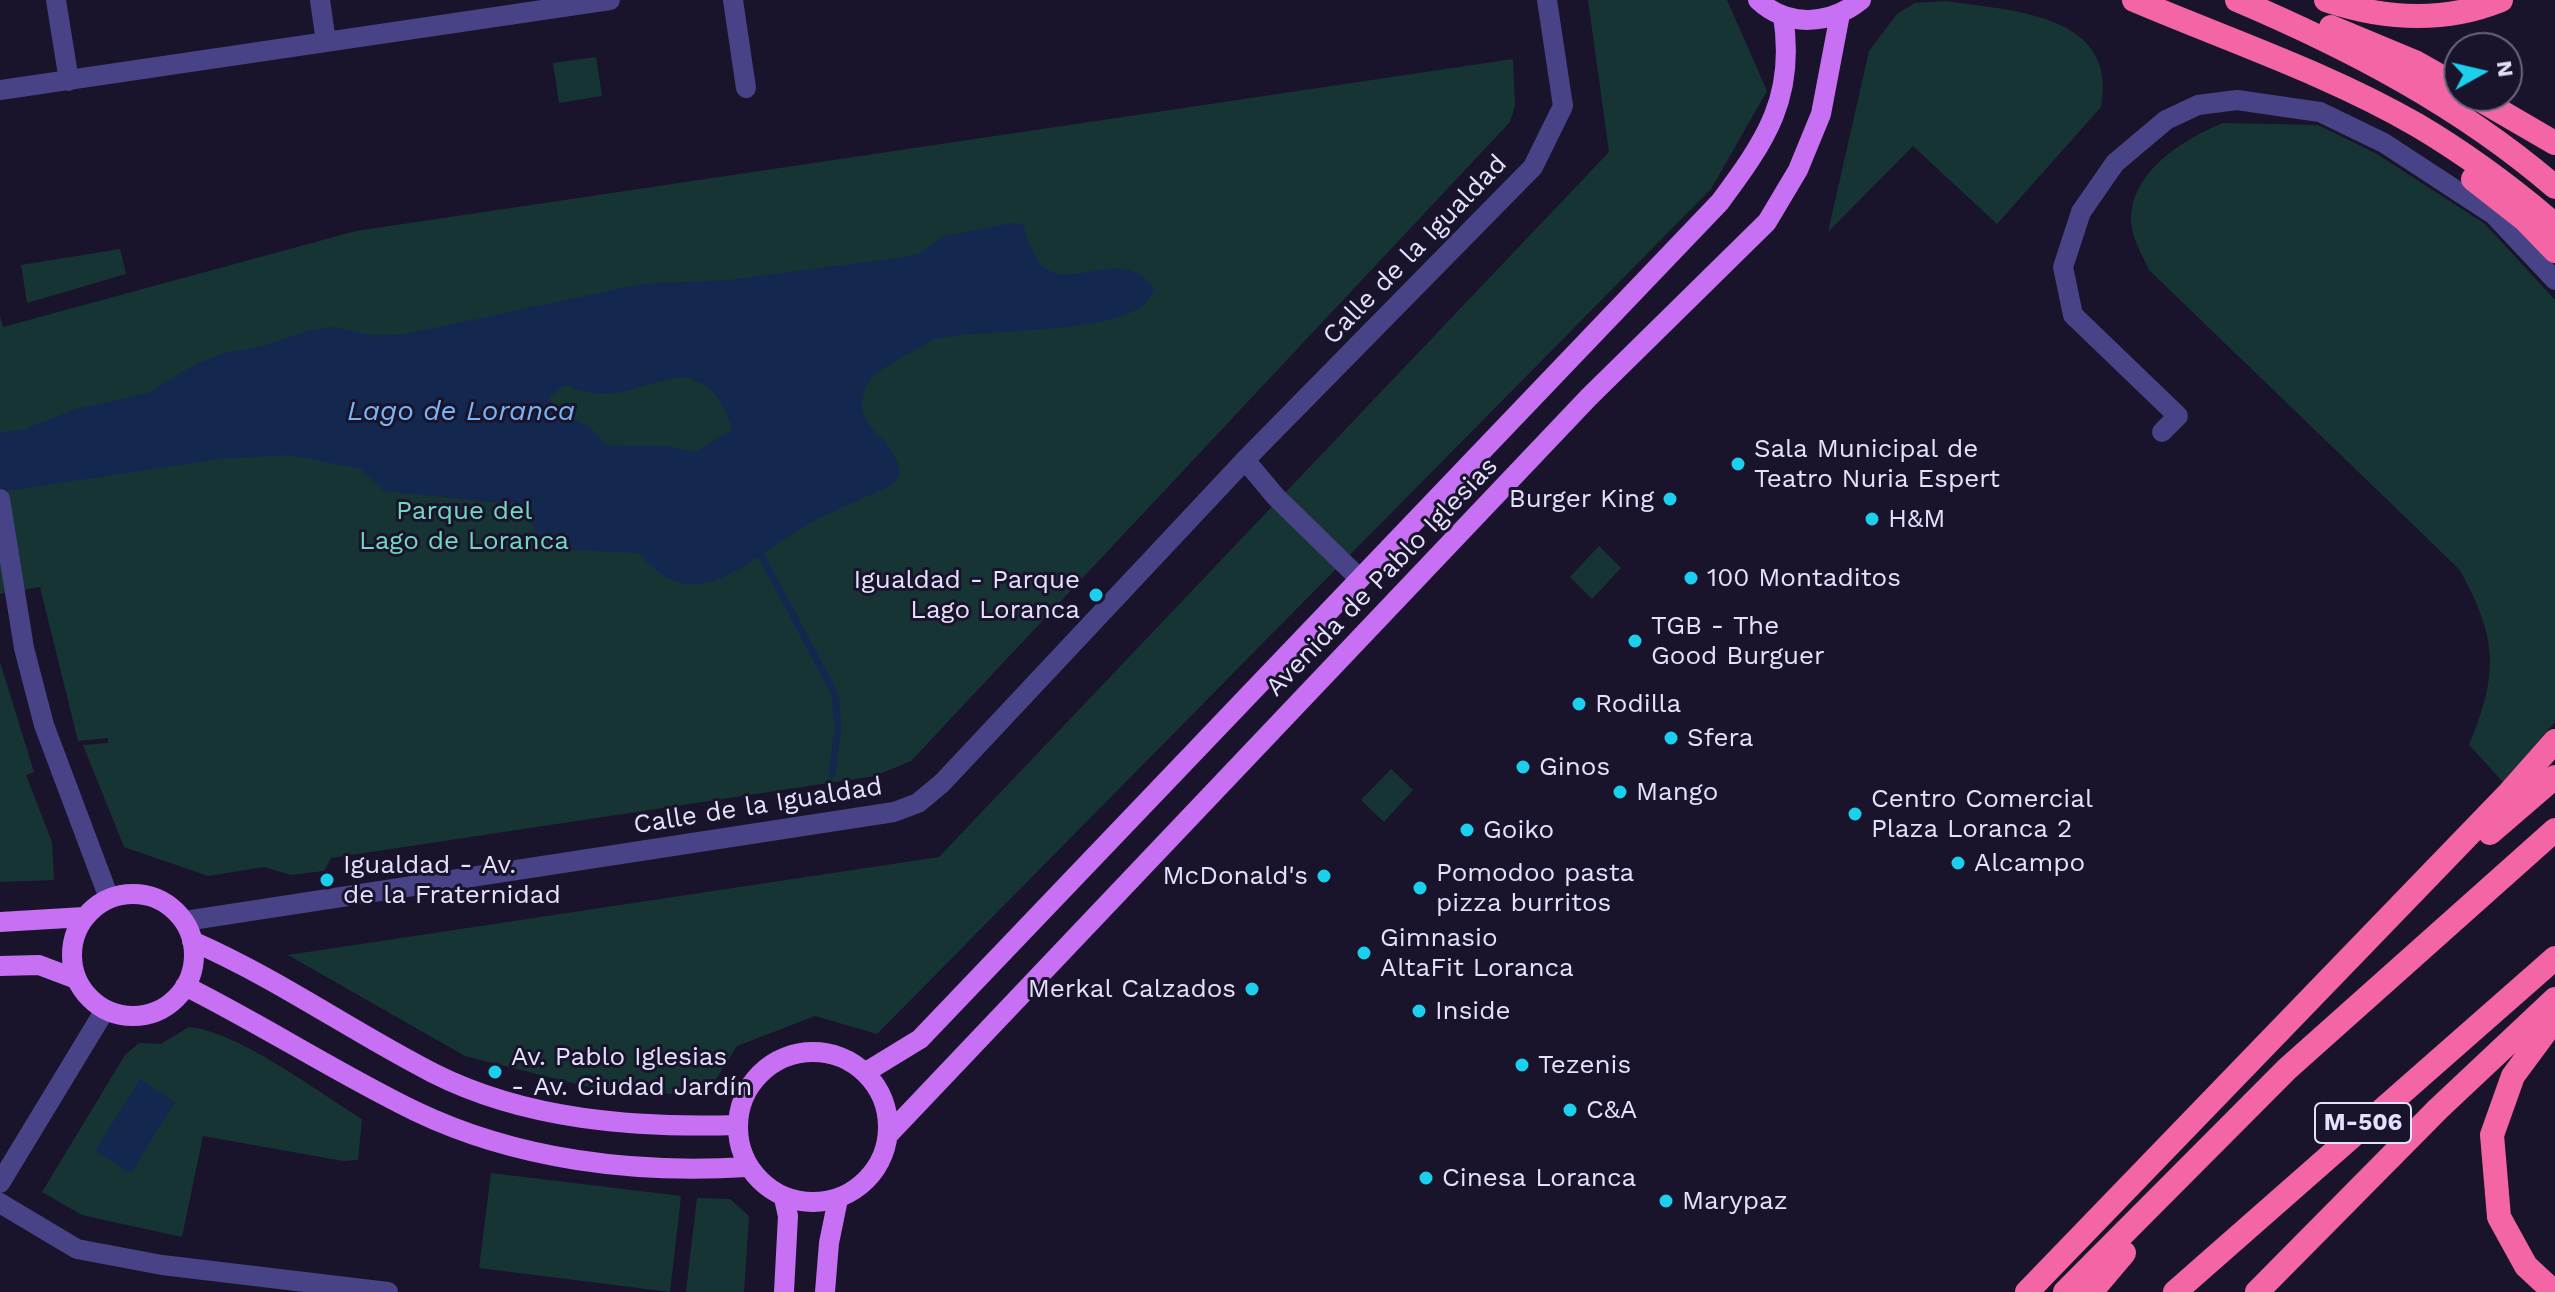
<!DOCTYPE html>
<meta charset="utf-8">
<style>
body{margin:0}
#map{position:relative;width:2555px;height:1292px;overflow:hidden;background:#19142b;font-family:"Work Sans",sans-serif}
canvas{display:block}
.north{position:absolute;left:2443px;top:32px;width:80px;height:80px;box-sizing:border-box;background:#19142b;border:2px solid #6a667f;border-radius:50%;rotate:82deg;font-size:22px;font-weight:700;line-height:32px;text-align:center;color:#e4e0fd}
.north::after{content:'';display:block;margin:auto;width:28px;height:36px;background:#1cd0ed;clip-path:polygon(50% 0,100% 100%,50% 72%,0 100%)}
</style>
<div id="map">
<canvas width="2555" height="1292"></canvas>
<div class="north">N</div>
</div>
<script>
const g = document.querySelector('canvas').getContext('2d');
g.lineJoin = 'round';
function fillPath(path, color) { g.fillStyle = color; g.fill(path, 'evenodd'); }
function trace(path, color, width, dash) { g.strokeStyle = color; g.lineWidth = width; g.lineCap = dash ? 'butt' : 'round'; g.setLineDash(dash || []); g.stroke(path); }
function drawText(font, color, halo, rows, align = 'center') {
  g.font = font + ' "Work Sans",sans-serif'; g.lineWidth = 6; g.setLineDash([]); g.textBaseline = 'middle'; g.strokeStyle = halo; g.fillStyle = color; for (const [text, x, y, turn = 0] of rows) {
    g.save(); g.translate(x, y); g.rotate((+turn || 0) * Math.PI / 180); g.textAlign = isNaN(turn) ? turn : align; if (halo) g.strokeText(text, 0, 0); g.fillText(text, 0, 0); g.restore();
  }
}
fillPath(new Path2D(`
 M1588,0h139l40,91 -56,98 -834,845 -62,-18 -78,30 -32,50 -108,-7 -132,-33 -177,-101 651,-98 670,-705z
 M1946,1c65,10 173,12 155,106l-104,117 -84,-78 -85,86 41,-181 28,-37 18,-11z
 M596,57l6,39 -43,7 -6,-40z
 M1513,59l2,47 -5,16 -599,639 -36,15 -544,82 -7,13 -33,4 -27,-8 -56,9 -84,-29 -41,-102 25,-2v-5l-30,3 -38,-154 -40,7v-279l3,12 353,-96z
 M2223,123l95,2 59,29 108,70 70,76v422l-52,60 -34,-37c30,-72 29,-107 -10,-176l-310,-299c-6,-13 -14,-27 -17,-41 -8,-53 49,-89 91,-106z
 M120,249l6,25 -99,29 -6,-38z
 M1599,546l22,22 -29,31 -22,-22z
 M0,662l34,110 -8,3 26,67 2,38 -54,2z
 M1391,769l22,21 -29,32 -23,-22z
 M189,1027c50,5 129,65 173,92l-4,41 -15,1 -140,-25 -21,101 -100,-22 -40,-23 83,-137 14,-12 22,1z
 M491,1173l190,23 -11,96 -191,-24z
 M697,1198l33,1 19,17 -5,76h-58z`), '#173435');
fillPath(new Path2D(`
 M1012,223l11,1c4,11 7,25 14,35 27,42 85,-20 117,30 -8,49 -177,38 -217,50 -14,4 -29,16 -43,23 -17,10 -30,18 -32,40 -2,31 35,35 38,72l-8,11c-33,16 -70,29 -100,49 -52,33 -100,84 -153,19l-92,-4 -28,-44 -135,-14 -24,-22 -71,-14 -69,4 -220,33v-60l22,-2 54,-21 73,-16 41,-26 33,-14 40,-7 47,-16 25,-3 37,8 33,-1 236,-50 87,-4 176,-23 14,-3 26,-18zM684,377c28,7 41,25 48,53l-37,22 -26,-6 -62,-1 -18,-19 -26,-10 -15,-18 17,-13c53,22 70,-3 119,-8z
 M140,1079l35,23 -44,71 -36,-22z`), '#14284f');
trace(new Path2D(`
 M762,557l73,137 3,33 -6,47`), '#14284f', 7);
trace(new Path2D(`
 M56,0l13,81
 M320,0l6,42
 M733,0l13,88
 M0,90l610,-90
 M2162,432l16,-16 -105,-101 -10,-48 18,-55 34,-49 51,-43 32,-15 39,-5 83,12 64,31 110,72 61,65
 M1245,460l31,37 84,82
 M0,499l24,149 20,77 65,173
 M185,921l709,-109 24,-9 24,-20 303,-323 288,-293 30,-61 -16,-106
 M0,1183l105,-173
 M0,1203l77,46 85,16 226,27`), '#484386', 20);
trace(new Path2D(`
 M1758,0c30,28 72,25 103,0
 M72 955a61 61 0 1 1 122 0a61 61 0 1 1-122 0Z
 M0,922l84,-5
 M192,941c85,37 159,90 241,132 93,47 202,55 304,52
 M0,966l39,-1 37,14
 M185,986c78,39 152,87 230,125 102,49 220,63 332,56
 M738 1127a75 75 0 1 1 150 0a75 75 0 1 1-150 0Z
 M866,1072l54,-33 800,-837c46,-62 76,-105 63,-186
 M888,1135l701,-738 178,-175 31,-52 23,-56 19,-100
 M784,1198l4,18 -4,76
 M825,1292l4,-49 9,-44`), '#c770f3', 20);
trace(new Path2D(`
 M2134,0c94,40 195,74 283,125 49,29 95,63 138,100
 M2237,0c113,48 224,106 318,187
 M2326,0c57,19 118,23 175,0
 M2331,27l84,35 44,25
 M2474,96l81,47
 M2473,179l51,40 31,32
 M2490,833l65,-56
 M2027,1292l483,-500 45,-51
 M2065,1292l222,-223 268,-239
 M2091,1292l33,-39
 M2175,1292l380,-334
 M2257,1292l181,-183 117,-110
 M2554,1292l-28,-26 -27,-49 -7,-82 21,-59 42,-57`), '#f365a4', 24);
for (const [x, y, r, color] of [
 [1738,464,8,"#1cd0ed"],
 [1670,499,8,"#1cd0ed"],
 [1872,519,8,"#1cd0ed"],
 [1691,578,8,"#1cd0ed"],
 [1096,595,8,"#1cd0ed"],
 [1635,641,8,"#1cd0ed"],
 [1579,704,8,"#1cd0ed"],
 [1671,738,8,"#1cd0ed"],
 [1523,767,8,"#1cd0ed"],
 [1620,792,8,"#1cd0ed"],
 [1855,814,8,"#1cd0ed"],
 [1467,830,8,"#1cd0ed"],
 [1958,863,8,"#1cd0ed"],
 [1324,876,8,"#1cd0ed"],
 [327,880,8,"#1cd0ed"],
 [1420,888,8,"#1cd0ed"],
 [1364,953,8,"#1cd0ed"],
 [1252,989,8,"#1cd0ed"],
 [1419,1011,8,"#1cd0ed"],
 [1522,1065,8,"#1cd0ed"],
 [495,1072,8,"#1cd0ed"],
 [1570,1110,8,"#1cd0ed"],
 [1426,1178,8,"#1cd0ed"],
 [1666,1201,8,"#1cd0ed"]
]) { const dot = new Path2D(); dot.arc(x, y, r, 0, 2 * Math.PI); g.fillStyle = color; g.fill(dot); trace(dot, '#19142b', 3); }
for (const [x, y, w] of [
 [2363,1123,96]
]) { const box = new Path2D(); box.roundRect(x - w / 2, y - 20, w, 40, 6); g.fillStyle = '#19142b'; g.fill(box); trace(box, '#e4e0fd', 2); }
drawText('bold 24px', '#e4e0fd', null, [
 ["M-506",2363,1123]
]);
drawText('26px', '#e4e0fd', '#19142b', [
 ["Calle de la Igualdad",1415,250,-46],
 ["Avenida de Pablo Iglesias",1382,577,-46],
 ["Calle de la Igualdad",758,806,-9]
]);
drawText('26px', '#e4e0fd', '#19142b', [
 ["Sala Municipal de",1754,449],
 ["Teatro Nuria Espert",1754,479],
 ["Burger King",1654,499,"right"],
 ["H&M",1888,519],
 ["100 Montaditos",1707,578],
 ["Igualdad - Parque",1080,580,"right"],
 ["Lago Loranca",1080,610,"right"],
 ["TGB - The",1651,626],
 ["Good Burguer",1651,656],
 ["Rodilla",1595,704],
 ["Sfera",1687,738],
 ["Ginos",1539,767],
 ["Mango",1636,792],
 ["Centro Comercial",1871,799],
 ["Plaza Loranca 2",1871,829],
 ["Goiko",1483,830],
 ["Alcampo",1974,863],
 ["Igualdad - Av.",343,865],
 ["de la Fraternidad",343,895],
 ["Pomodoo pasta",1436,873],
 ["pizza burritos",1436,903],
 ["McDonald's",1308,876,"right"],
 ["Gimnasio",1380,938],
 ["AltaFit Loranca",1380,968],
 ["Merkal Calzados",1236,989,"right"],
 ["Inside",1435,1011],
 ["Av. Pablo Iglesias",511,1057],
 ["- Av. Ciudad Jardín",511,1087],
 ["Tezenis",1538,1065],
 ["C&A",1586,1110],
 ["Cinesa Loranca",1442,1178],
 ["Marypaz",1682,1201]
], 'left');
drawText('26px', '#70d8c2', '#19142b', [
 ["Parque del",464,511],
 ["Lago de Loranca",464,541]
]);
drawText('italic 28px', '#77b5f4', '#19142b', [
 ["Lago de Loranca",461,412]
]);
</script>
